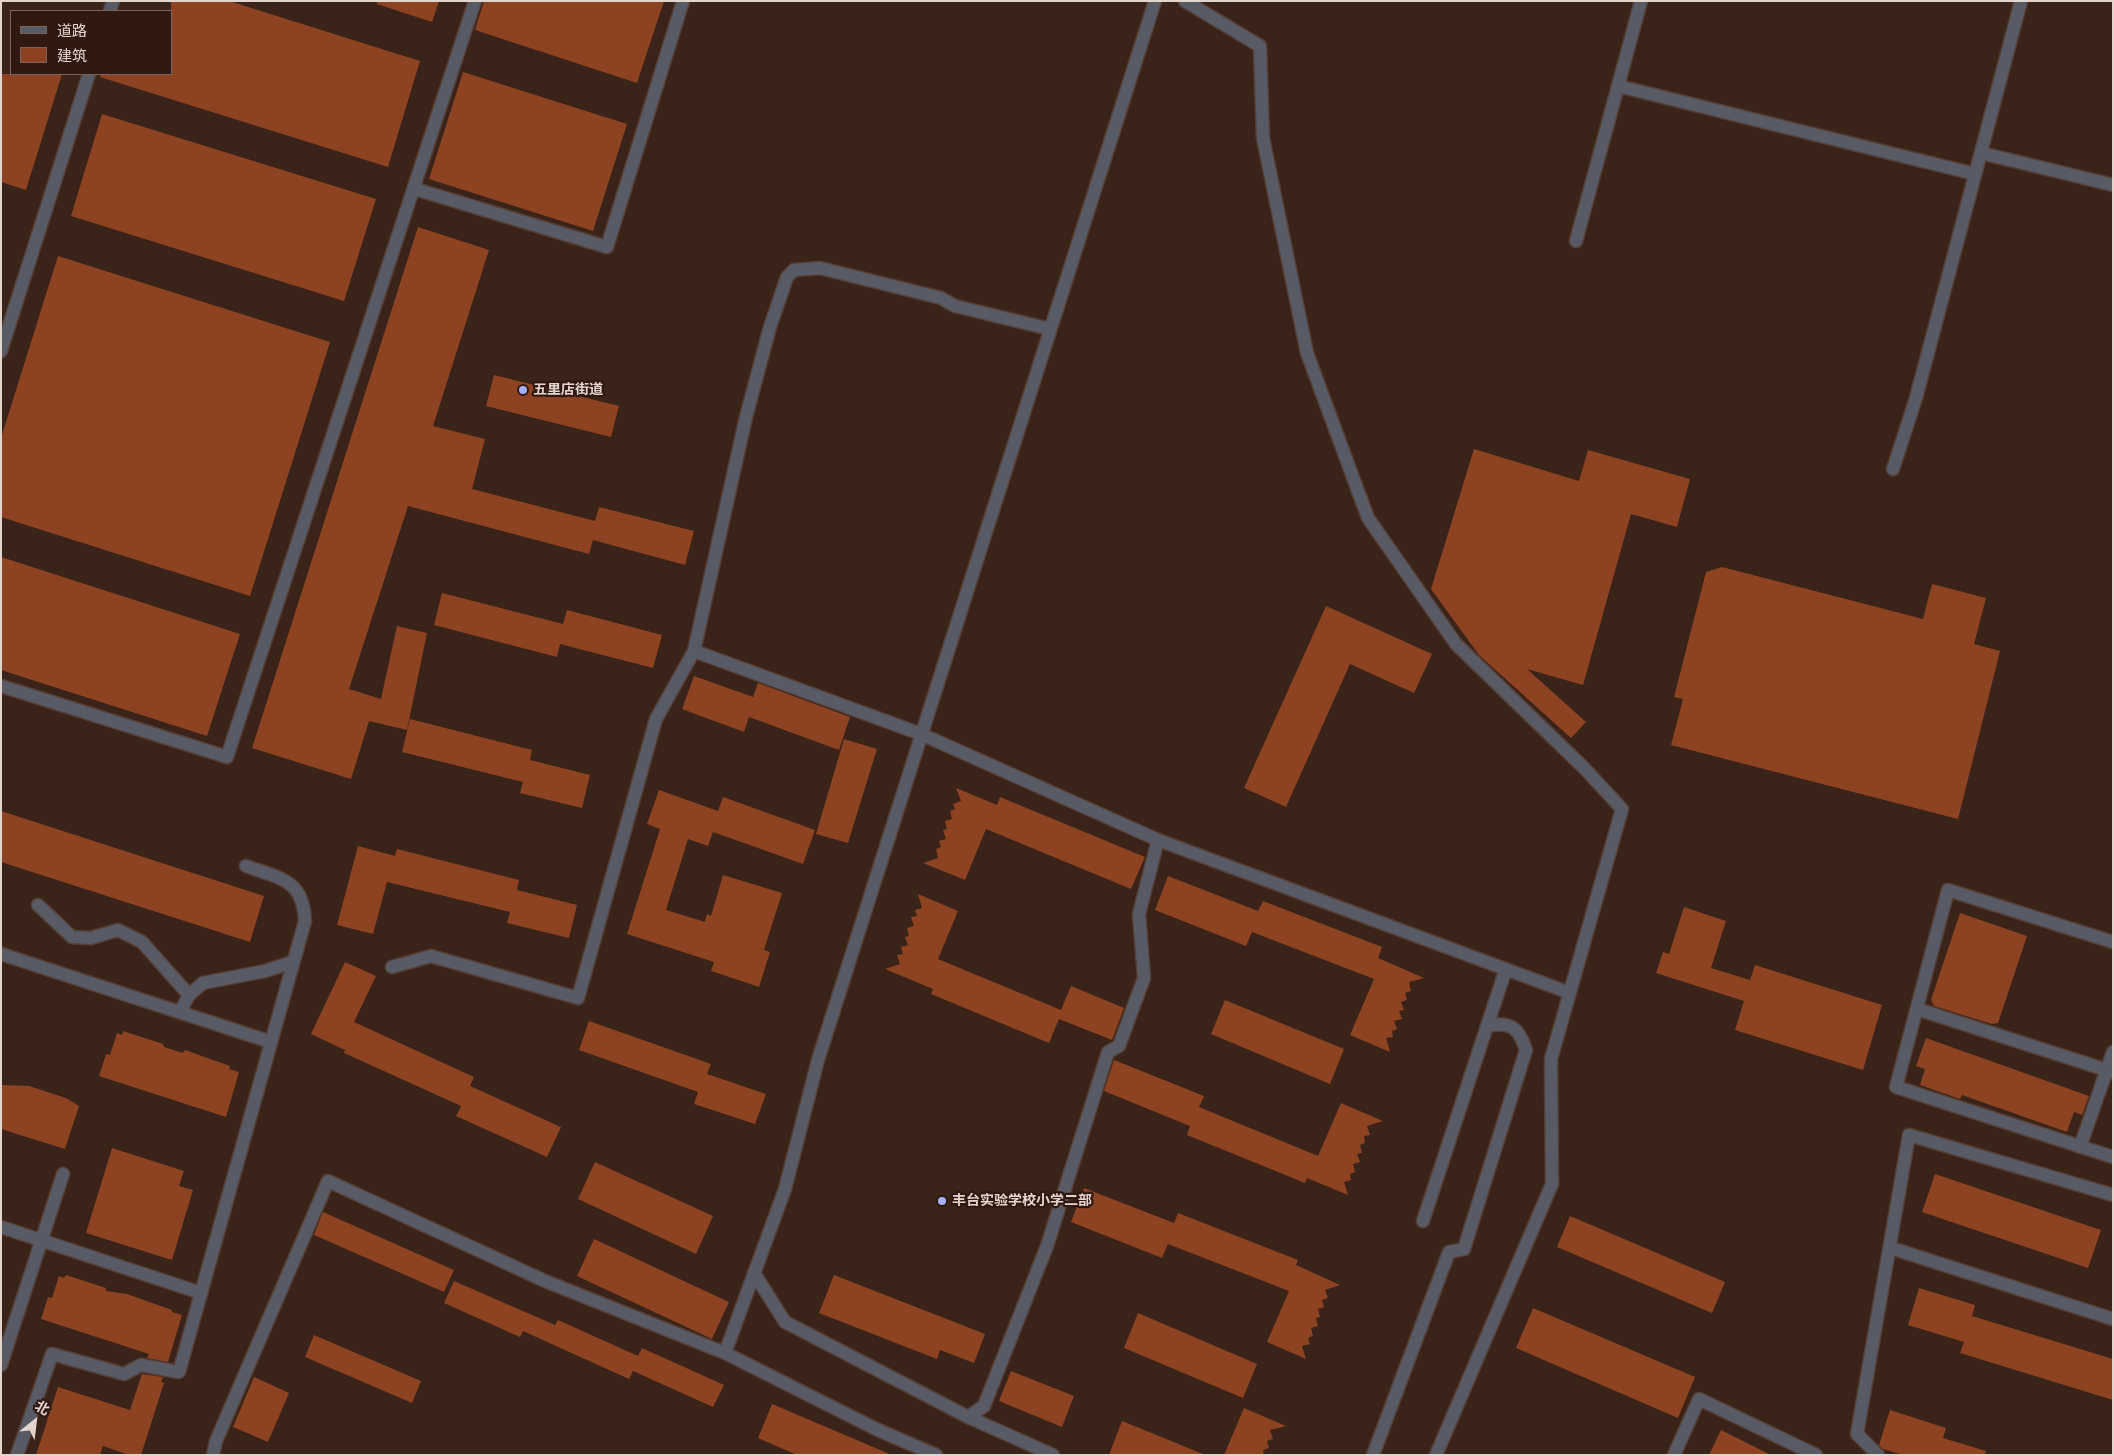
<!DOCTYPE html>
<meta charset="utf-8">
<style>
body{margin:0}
#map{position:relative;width:2114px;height:1456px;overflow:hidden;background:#3a2319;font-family:Inter,"Noto Sans SC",sans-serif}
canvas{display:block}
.frame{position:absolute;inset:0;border:2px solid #e4d4ce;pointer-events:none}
.legend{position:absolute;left:10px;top:10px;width:162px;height:65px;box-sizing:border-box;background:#301910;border:1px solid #78645c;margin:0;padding:6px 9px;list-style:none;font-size:15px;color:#e4d4ce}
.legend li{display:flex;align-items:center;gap:10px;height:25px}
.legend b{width:25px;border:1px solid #78645c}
.north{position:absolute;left:10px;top:1396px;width:50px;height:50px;-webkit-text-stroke:4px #301910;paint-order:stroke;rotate:29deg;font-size:14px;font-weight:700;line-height:20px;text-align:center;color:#e4d4ce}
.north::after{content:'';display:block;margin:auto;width:18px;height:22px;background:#e4d4ce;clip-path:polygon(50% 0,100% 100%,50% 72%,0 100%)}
</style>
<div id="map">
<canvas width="2114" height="1456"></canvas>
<div class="frame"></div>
<ul class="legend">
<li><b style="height:6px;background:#585b66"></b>道路</li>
<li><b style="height:14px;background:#8d4321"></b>建筑</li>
</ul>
<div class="north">北</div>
</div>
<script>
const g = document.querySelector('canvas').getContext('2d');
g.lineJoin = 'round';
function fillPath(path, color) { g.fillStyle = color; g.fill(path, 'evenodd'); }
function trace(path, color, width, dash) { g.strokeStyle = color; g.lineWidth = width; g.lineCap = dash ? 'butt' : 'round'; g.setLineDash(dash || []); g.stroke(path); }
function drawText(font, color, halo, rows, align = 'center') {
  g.font = font + ' Inter,"Noto Sans SC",sans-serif'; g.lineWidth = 4.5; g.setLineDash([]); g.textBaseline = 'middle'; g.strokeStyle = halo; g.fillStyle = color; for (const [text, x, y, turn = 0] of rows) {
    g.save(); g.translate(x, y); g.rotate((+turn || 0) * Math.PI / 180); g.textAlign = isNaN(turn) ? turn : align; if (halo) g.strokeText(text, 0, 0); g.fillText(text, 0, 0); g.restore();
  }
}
fillPath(new Path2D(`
 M171,1h58l191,60 -32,106 -288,-90 1,-3h70z
 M377,1h62l-7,21 -55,-18z
 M484,1h180l-27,82 -162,-53z
 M463,72l164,52 -34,107 -164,-52z
 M1,74h61l-36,116 -25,-8z
 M102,114l274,85 -32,102 -273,-85z
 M418,227l71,23 -56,176 52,13 -13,50 123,32 4,-14 95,24 -9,34 -92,-25 -4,14 -181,-48 -59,183 32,10 16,-73 30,7 -20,97 -38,-9 -18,58 -99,-31z
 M58,256l272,86 -80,254 -249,-79v-79z
 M494,375l125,31 -8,31 -125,-31z
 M1474,449l105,32 9,-31 102,29 -13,48 -46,-13 -48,171 -56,-16 59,53 -15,16 -92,-83 -48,-66z
 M1,557l239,77 -33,102 -206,-66z
 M1722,567l201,52 9,-35 54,14 -12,46 26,7 -42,168 -287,-74 12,-46 -9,-2 32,-125z
 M442,593l121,31 4,-14 95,25 -9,33 -93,-24 -3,13 -123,-32z
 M1326,606l106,48 -18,39 -64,-29 -64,143 -42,-19z
 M694,676l59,21 5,-14 92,34 -11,33 -90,-33 -5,15 -62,-23z
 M410,719l122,31 -2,10 60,15 -8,33 -62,-15 3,-11 -121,-30z
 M844,739l33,10 -29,94 -32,-9z
 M956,788l41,17 3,-8 145,60 -14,32 -145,-60 -21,51 -42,-17 15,-5 -2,-9 5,-2 -2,-6 7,-2 -3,-9 4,-1 -2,-8 7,-2 -2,-8 5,-2 -2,-5 8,-3z
 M659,790l59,21 5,-14 92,33 -12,34 -90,-32 -5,14 -20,-7 -22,71 39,12 2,-8 4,2 12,-41 59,18 -18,57 6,2 -11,35 -48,-16 3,-9 -87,-28 33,-105 -13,-5z
 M1,811l263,85 -14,46 -249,-80z
 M358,846l37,10 2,-7 122,31 -2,10 60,15 -8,33 -62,-15 3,-11 -123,-30 -14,52 -36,-9z
 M1168,876l90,35 5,-10 119,46 -4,11 46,20 -15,4 2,9 -6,2 2,7 -6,2 3,8 -5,1 3,8 -8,2 3,8 -5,2 1,6 -7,1 4,14 -40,-17 24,-56 -122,-47 -6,14 -91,-36z
 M918,894l40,17 -20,48 123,51 10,-24 53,22 -12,32 -53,-21 -10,24 -118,-49 2,-5 -48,-20 15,-5 -3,-9 6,-1 -2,-7 7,-2 -3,-8 4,-1 -2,-8 7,-2 -3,-9 6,-1 -2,-6 7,-2z
 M1684,907l42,14 -15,47 39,12 5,-15 127,40 -19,65 -128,-40 9,-29 -88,-28 7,-21 6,2z
 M1960,913l67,23 -29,87 -6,1 -58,-18 -3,-6z
 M345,962l31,14 -22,46 120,55 -4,9 91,41 -14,30 -91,-41 5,-10 -117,-53 1,-3 -34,-16z
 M1225,1000l119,49 -14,35 -119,-50z
 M589,1021l122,43 -4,10 59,20 -11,30 -61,-20 4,-12 -119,-42z
 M123,1031l40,13 1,3 19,6 2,-3 45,16 -1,3 10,3 -13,45 -127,-41 7,-22 4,1 7,-22 5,2z
 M1926,1038l163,58 -7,19 -8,-3 -7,20 -105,-37 -2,4 -40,-14 5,-16 -9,-3z
 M1114,1060l90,36 -5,11 119,49 23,-53 42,18 -16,5 3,9 -6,1 1,7 -5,2 2,8 -5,1 3,8 -7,2 2,8 -5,2 1,6 -7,2 4,13 -41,-17 -2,5 -118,-48 3,-9 -86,-35z
 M1,1085l28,1 37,12 13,8 -14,43 -64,-20z
 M112,1148l72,23 -5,15 14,4 -21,70 -86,-27z
 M595,1162l118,54 -17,38 -118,-55z
 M1935,1174l166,56 -13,38 -166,-56z
 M1084,1188l90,35 4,-10 120,47 -2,5 44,20 -15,5 3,8 -6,2 2,7 -6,2 2,8 -4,1 2,8 -7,2 2,8 -5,2 2,6 -8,2 4,13 -39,-17 22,-51 -121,-47 -6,14 -91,-36z
 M323,1212l131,58 -10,22 -130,-57z
 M1570,1216l155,66 -13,31 -155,-66z
 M594,1239l135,63 -17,37 -135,-63z
 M66,1275l40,13v3l21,3 45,16v2l10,3 -14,47 -21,-4 2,-4 -108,-35 7,-22 4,1 7,-22 5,2z
 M834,1275l151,59 -11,29 -34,-13 -3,9 -118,-46z
 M454,1281l101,44 3,-5 80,36 4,-8 82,37 -11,22 -80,-36 -4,8 -106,-48 -3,6 -76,-34z
 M1919,1288l56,17 -3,11 141,43v41l-153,-47 4,-11 -56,-17z
 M1533,1308l162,69 -17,41 -162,-70z
 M1138,1313l119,51 -14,34 -119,-50z
 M314,1335l107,46 -9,22 -107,-46z
 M1011,1371l63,25 -12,31 -63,-26z
 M142,1374l21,3 -2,5 3,1 -23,72h-12l-26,-9 -3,9h-64l22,-68 72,23z
 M254,1377l35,16 -21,49 -35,-15z
 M772,1404l120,51h-95l-39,-17z
 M1244,1408l42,18 -16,4 3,9 -6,2 2,7 -6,2 1,5h-40z
 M1890,1410l56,18 -3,10 43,13 -1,4h-82l-20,-6 -4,-4z
 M1122,1421l81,33v1h-94z
 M1721,1430l50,25h-62z`), '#8d4321');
const street = new Path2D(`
 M1185,1l75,45 3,92 44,215 61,165 88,126 129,125 37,40 -71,250 1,125 -116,271
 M110,11l3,-10
 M1618,86l357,88
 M1981,153l132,32
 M415,189l192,58 76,-246
 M1576,241l65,-240
 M1,351l88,-277
 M1893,469l23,-71 105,-397
 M694,651l227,83 237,106 412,153
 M1,686l226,71 248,-756
 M38,905l34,32 19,1 27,-8 24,12 47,53
 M2113,942l-165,-52 -52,197 217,70
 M1,954l270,88
 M392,967l39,-11 147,42 78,-279 38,-68 52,-234 24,-90 17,-50 7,-7 26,-2 121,30 14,8 95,23
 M1917,1009l196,63
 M180,1012l9,-17 14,-12 62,-12 28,-9
 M1487,1026l19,-57
 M2080,1147l33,-95
 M1,1227l200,66
 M1891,1248l222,71
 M754,1273l31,49 183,95 16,-11 63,-160 61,-194 11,-6 25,-68 -5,-64 19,-74
 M725,1353l60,-164 33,-129 337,-1059
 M1,1365l62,-191
 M968,1417l85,38
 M17,1455l35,-101 72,20 17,-9 38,7 126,-451c-2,-42 -24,-42 -59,-55
 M213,1455l3,-14 112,-260 217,100 180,72 153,77 58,25
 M1373,1455l76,-203 15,-3 62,-199c-7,-22 -15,-29 -39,-24l-64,195
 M1674,1455l25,-56 117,56
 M1878,1455l-21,-21 52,-299 204,60`);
trace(street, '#553f36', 15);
trace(street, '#585b66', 12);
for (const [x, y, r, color] of [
 [523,390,5,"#a5b1fc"],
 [942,1201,5,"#a5b1fc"]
]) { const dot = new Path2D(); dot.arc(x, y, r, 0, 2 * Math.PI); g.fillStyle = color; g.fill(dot); trace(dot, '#301910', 2); }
drawText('bold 14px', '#e4d4ce', '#301910', [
 ["五里店街道",533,390],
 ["丰台实验学校小学二部",952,1201]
], 'left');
</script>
